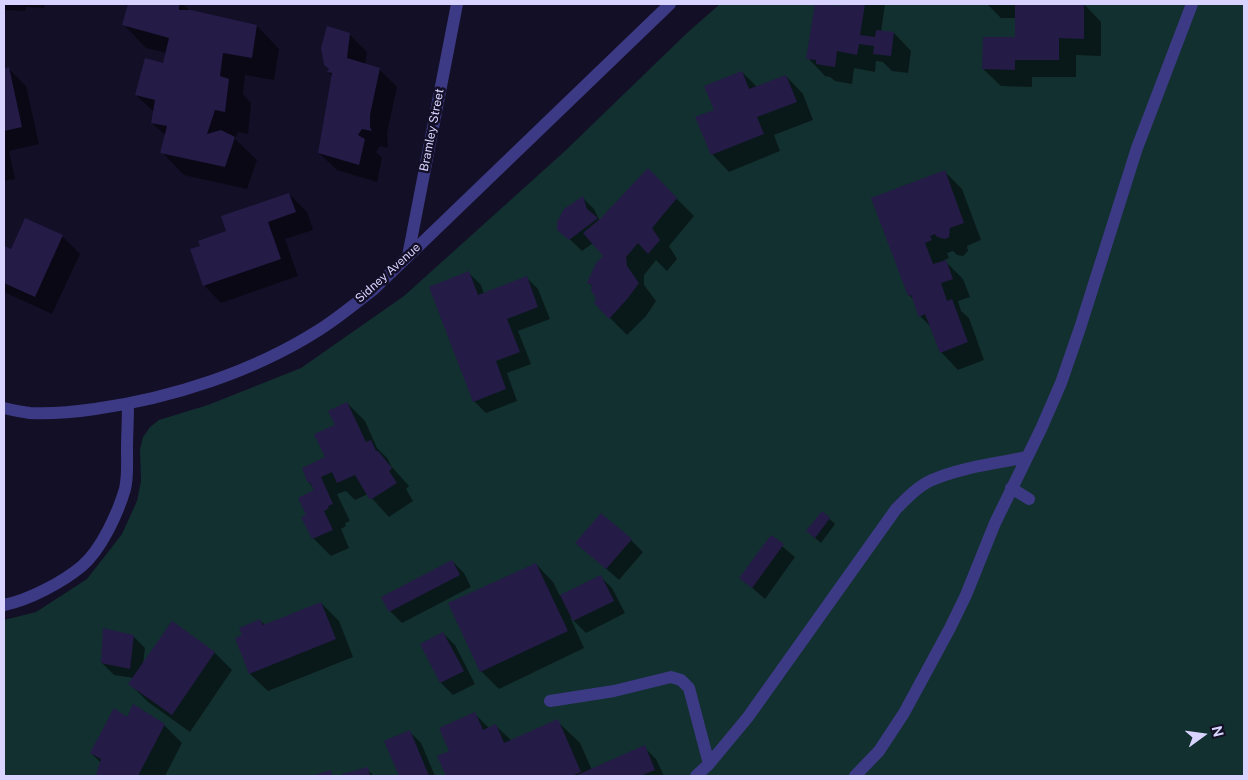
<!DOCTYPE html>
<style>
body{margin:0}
#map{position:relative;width:1248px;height:780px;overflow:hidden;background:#130f26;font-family:"Public Sans",sans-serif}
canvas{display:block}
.frame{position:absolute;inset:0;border:5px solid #d9d4ff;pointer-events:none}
.north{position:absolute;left:1178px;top:710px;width:50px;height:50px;-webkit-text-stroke:4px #130f26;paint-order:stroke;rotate:76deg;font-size:14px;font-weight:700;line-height:20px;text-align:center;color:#d9d4ff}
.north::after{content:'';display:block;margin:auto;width:18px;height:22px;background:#d9d4ff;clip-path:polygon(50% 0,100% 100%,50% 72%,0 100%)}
</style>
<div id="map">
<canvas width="1248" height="780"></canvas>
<div class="frame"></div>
<div class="north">N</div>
</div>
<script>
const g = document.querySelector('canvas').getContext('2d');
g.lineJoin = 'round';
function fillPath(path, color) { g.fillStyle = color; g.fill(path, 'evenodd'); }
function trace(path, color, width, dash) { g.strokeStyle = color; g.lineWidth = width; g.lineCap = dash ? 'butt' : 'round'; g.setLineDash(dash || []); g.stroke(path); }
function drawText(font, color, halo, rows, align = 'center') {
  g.font = font + ' "Public Sans",sans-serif'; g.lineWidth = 5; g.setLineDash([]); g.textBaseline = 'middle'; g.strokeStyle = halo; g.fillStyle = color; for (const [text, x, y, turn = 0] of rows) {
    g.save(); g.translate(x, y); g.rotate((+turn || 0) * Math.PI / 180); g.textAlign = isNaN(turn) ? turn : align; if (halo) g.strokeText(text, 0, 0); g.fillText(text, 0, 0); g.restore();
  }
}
fillPath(new Path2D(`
 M720,4h524v772h-1240v-156l32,-8 51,-33 35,-45 15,-33 4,-20 -1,-32 3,-12 7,-10 9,-7 49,-15 93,-37 103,-72 161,-145 122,-118z`), '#12302f');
fillPath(new Path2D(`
 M4,4h41l-1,4 -18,-1 -1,4 -21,-1z
 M129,4h54l7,7 67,15 22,23 -5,31 -29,-5 -2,19 8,9 -3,31 -10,-2 -3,7 22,21 -10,29 -63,-14 -22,-23 4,-16 -14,-13 2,-11 -18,-17 28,-31 3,-11 -21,-5 -22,-23z
 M816,4l26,3 1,-3h42l-4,28 13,1 17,18 -3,22 -16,-2 -9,-9 -7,-1 -1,11 -21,-4 -2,16 -17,-3 -5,-4 -5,-1 -17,-18z
 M987,4h97l17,18v34l-25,-1v22h-44v10l-31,-1 -18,-17 33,-31v-20h-15z
 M349,34l18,18 -2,13 14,4 18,18 -10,46 1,15 -8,-2 -4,6 6,6 -5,24 -40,-12 -18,-17 13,-77 -4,-4z
 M9,69l17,17 13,58 -30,7 6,28 -11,2v-111z
 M742,72l15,15 29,-11 17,18 10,26 -39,15 6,16 -51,21 -17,-18z
 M648,170l46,46 -25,30 8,13 -10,12 -11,-11 -12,15v10l12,16 -10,15 -19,19 -17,-17 -17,-31 -4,-4 16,-27 -12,-13 -11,8 -23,-22 23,-32 12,12 6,12z
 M944,171l18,18 19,51 -14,6 1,5 -5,5 -6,-1 -4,-4 -6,2 2,5 -5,2 19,19 7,18 -12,4 3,10 8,7 15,42 -26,10 -17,-18 -10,-25 -11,-11 -5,-15 -6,-6z
 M289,194l18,18 6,18 -28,9 13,37 -77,27 -17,-18 -2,-39z
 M62,236l18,18 -28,60 -48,-22v-45l7,4z
 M469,273l12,12 3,9 42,-17 12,12 12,30 -32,12 13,33 -24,9 10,28 -31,12 -12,-12z
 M347,403l18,18 12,27 11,11 3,7 18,20 -3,3 7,12 -24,16 -21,-23 -13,6 -9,-9 -9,3 13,27 -5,2 1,3 -5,3 8,19 -18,8 -18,-18 -5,-22 7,-25 -6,-9 17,-24 10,-32z
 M822,512l13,12 -14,19 -14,-12z
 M771,537l24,20 -30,42 -24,-21z
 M631,540l12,12 -24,28 -42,-37z
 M452,561l12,12 7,14 -69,36 -12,-12z
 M536,564l17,18 7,14 40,-20 12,12 13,25 -39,20 -16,-16 14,31 -85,41 -18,-18z
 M321,603l18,18 14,36 -85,34 -18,-17 -14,-35 8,-3 16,-16 5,5z
 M173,623l42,30 17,17 -42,62 -42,-30 -18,-18 4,-6 -20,-3 -12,-12 31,-27 12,12 -2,17z
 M443,633l12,12 20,39 -22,11 -12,-12 -20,-39z
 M475,714l15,15 6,-3 16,15 45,-20 23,22 12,27 52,-23 12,12 8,17h-216l-9,-19 12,-6z
 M128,719l36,6 18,18 -17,33h-65l-3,-2 4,-11 -10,-10z
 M409,731l12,12 14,33h-35l-14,-35z
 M367,769l7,7h-30l-1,-1z`), '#0007');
fillPath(new Path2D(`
 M128,4h51v6h12l66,15 -5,33 -29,-5 -3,23 9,3 -4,33 -10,-2 -8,24 14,-4 14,7 -10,30 -65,-14 7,-27 -16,-3 4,-23 -20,-5 10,-37 18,5 6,-25 -47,-13z
 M815,4l26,2v-2h24l-5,31 15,2 1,-7 18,2 -3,24 -18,-2 1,-8 -15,-2 -2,11 -20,-4 -2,16 -19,-3v-4l-10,-1z
 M1015,4h69v35l-25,-1v22h-44v10l-33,-1 1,-32h32z
 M327,26l23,7 -3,25 33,10 -10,47v12l2,4 -10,-2 -4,6 7,4 -6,26 -41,-12 14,-80 -5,-1 2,-3 -5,-4 -3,-17z
 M9,67l13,60 -18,4v-62z
 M742,71l7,18 37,-14 11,27 -40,15 7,17 -53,21 -16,-38 19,-7 -10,-24z
 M648,168l29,30 -25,30 8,12 -12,14 -10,-11 -12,14 1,9 12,17 -11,15 -19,21 -15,-16 2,-4 -5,-9 1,-5 -5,-2 9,-20 7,-7 -20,-23 17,-14z
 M945,170l19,53 -14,5 -1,9 -4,2 -8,-2 -2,-3 -5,2 2,4 -7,3 8,21 13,-4 7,19 -12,4 6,18 5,-2 16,43 -28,11 -15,-39 -6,3 -8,-22 -3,1 -37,-98z
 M289,193l7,19 -28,10 13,37 -78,27 -13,-37 10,-3 -2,-5 28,-10 -5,-15z
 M583,196l4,13 11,9 -29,22 -12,-10v-8l7,-13z
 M25,218l38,17 -28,62 -31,-14v-37l7,3z
 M469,271l9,24 49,-19 11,31 -31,12 13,33 -24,9 10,28 -33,13 -44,-115z
 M347,402l19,40 5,-2 5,11h2l14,17 -3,3 8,12 -27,17 -15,-25 -18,8 -5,-11 -11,5 12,27 -5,2 1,2 -5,3 9,19 -21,9 -11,-22 5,-2 -8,-17 16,-8 -4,-8 -2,1 -6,-15 23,-11 -11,-23 21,-9 -7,-14z
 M822,511l8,7 -15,20 -9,-7z
 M601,513l31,26 -26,30 -31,-26z
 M771,535l13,9 -32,44 -13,-10z
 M452,560l8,15 -71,37 -8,-15z
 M536,563l32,68 -88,41 -32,-69z
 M601,575l13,26 -41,20 -13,-26z
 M321,602l15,37 -87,35 -14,-36 7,-3 -3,-7 21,-9 3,6z
 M172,621l43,31 -43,63 -44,-31z
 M103,628l31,7 -4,34 -29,-6z
 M443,632l21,39 -24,12 -20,-39z
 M133,704l32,20 -27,52h-38l-4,-2 5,-15 -11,-6 24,-45 13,9z
 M475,712l8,18 13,-6 8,19 54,-24 23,53 -10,4h-125l-9,-20 12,-5 -10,-23z
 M410,730l19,46h-30l-15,-35z
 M645,745l10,25 -15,6h-65z
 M368,767l2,9h-27l-1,-2z
 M331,770l1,6h-22z`), '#241b47');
trace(new Path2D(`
 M1011,488l18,11
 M550,701l64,-10 57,-14 10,3 8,8 20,76
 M696,776l13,-12 39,-47 148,-208c11,-11 22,-23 36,-29 30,-13 63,-16 94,-23
 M855,776l24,-25 25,-38 46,-85 16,-33 29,-72 46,-94 20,-46 19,-55 57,-180 55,-144`), '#3d3a85', 12);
trace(new Path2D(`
 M408,256l49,-252
 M4,408c8,2 17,4 26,5 21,1 44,-1 65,-4 77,-11 158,-37 224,-79 19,-12 37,-27 55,-41l296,-285
 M4,605c25,-5 59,-23 78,-39 19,-16 36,-53 43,-77 3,-13 2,-26 2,-38 0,-16 1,-31 1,-47`), '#3d3a85', 12);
drawText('12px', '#d9d4ff', '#130f26', [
 ["Bramley Street",432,130,-79],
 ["Sidney Avenue",388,273,-42]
]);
</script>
